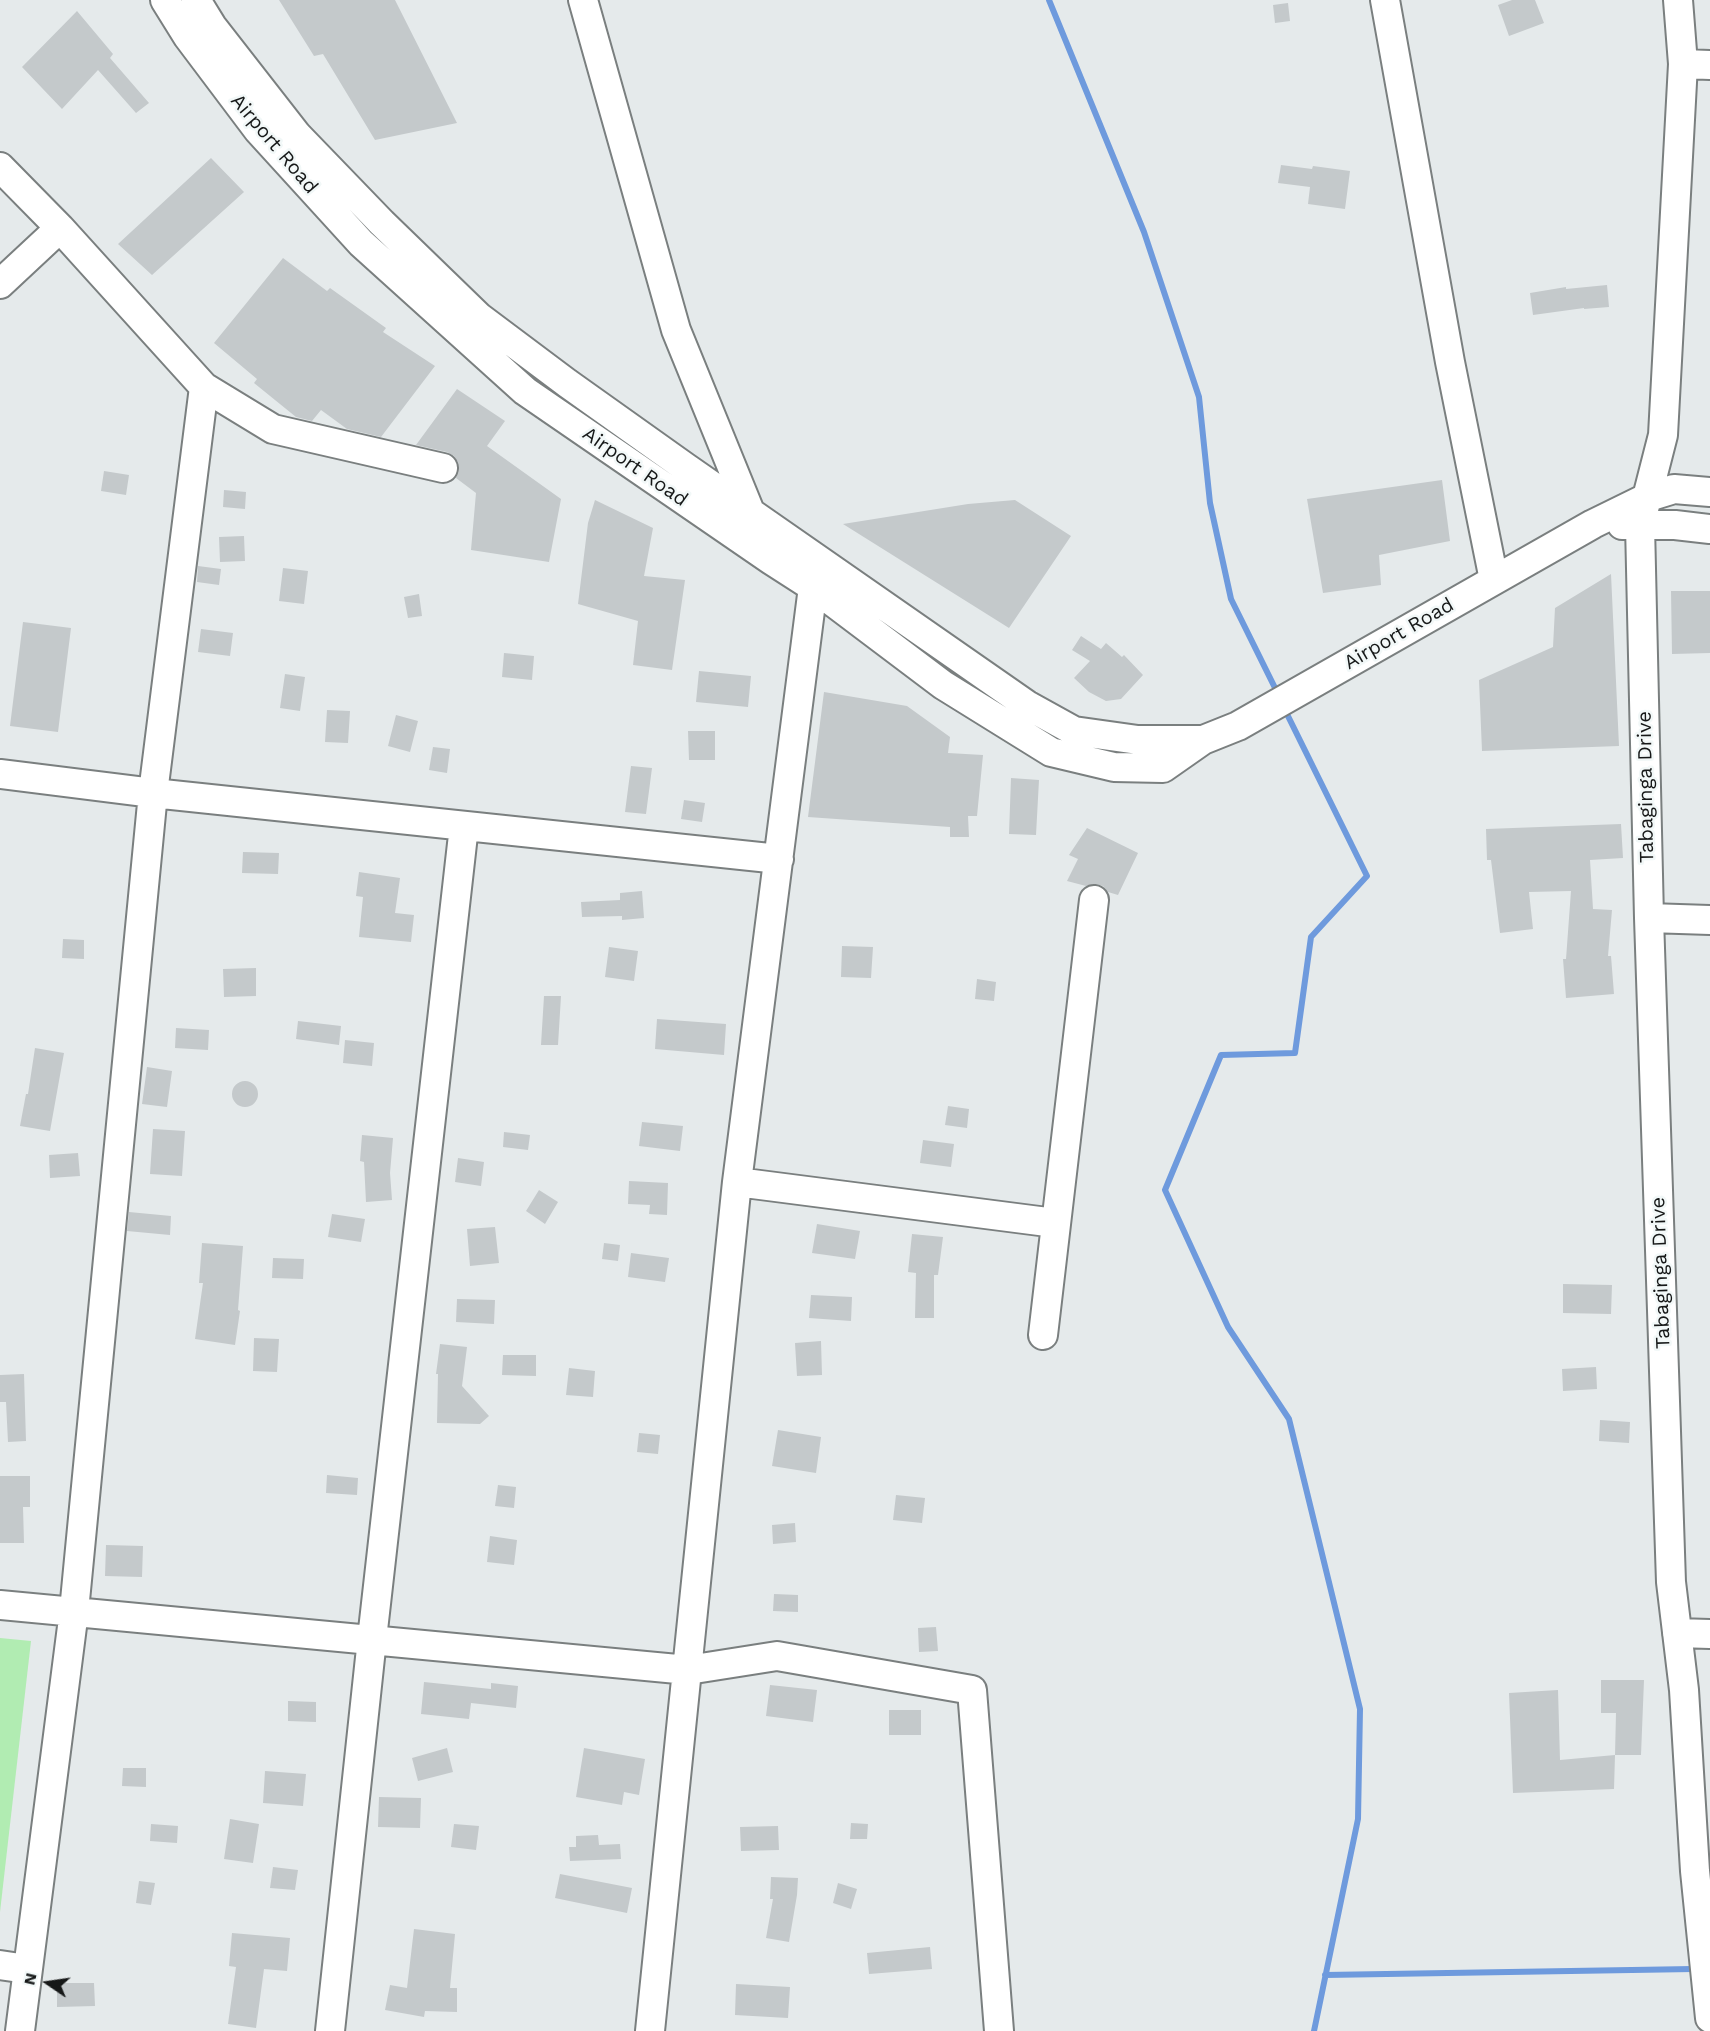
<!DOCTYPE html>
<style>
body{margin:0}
#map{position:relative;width:1710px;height:2031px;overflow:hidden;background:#e5eaeb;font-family:"Work Sans",sans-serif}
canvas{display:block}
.north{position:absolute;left:18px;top:1953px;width:60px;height:60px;-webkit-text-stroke:4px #f2f8f8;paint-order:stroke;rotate:283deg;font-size:16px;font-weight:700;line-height:24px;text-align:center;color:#161818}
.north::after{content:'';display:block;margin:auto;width:21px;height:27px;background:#161818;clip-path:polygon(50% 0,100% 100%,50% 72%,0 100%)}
</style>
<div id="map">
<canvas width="1710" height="2031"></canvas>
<div class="north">N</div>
</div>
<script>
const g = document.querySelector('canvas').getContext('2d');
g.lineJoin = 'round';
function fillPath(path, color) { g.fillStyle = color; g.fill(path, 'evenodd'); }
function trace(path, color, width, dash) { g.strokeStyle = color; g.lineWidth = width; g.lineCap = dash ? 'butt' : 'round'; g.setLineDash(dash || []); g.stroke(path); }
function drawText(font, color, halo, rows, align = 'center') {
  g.font = font + ' "Work Sans",sans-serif'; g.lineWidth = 5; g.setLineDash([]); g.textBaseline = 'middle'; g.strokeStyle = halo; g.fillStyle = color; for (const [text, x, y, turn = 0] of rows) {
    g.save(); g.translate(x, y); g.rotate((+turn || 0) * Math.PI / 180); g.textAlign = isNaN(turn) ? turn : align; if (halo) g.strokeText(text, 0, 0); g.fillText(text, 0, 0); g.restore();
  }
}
fillPath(new Path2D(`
 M0,1638l31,3 -31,271z`), '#b1ecb2');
trace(new Path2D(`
 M1049,0l95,232 55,165 11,106 21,96 48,97
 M1284,708l83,168 -56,61 -16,116 -74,2 -56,135 63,137 61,92 71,290 -2,110 -44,212
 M1325,1975l368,-6`), '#6e9add', 6);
fillPath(new Path2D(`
 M279,0h116l62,123 -82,17 -52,-86 -9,2z
 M1512,0h23l9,23 -35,13 -11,-31z
 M1288,3l2,18 -15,2 -2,-18z
 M77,11l36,43 -3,4 39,45 -13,10 -38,-43 -36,39 -40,-42z
 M211,158l33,34 -92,83 -34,-31z
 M1281,165l31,4 1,-3 37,5 -5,38 -37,-5 2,-17 -32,-4z
 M283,258l44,33 3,-3 56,40 -3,4 52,34 -54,71 -34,-8 -26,-19 -9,11 -16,-4 -42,-34 3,-4 -43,-36z
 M1607,285l2,22 -25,2v-1l-51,7 -3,-22 36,-6v2z
 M457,389l48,32 -18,25 74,53 -12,63 -78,-12 5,-57 -20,-15 3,-7v-7l-5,-8 -7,-4 -31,-7z
 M104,471l25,4 -3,20 -25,-4z
 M1442,480l8,61 -71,14 2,30 -58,8 -16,-94z
 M224,490l22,2 -1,17 -22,-2z
 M595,500l58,28 -9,48 41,4 -13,90 -39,-5 5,-44 -60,-17 10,-81z
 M1015,500l56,36 -62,92 -166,-104 125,-20z
 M244,536l1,25 -25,1 -1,-25z
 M198,566l23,3 -2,16 -22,-3z
 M283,568l25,3 -4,33 -25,-3z
 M1611,574l8,172 -137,5 -3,-71 74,-33 2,-39z
 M1671,591h39v62l-38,1z
 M419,594l3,22 -14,2 -4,-21z
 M23,622l48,6 -13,104 -48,-6z
 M201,629l32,4 -3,23 -32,-4z
 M1081,636l20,13 5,-6 16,14 2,-2 19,20 -22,24 -15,2 -17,-9 -15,-14 16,-17 -18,-11z
 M504,653l30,3 -2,24 -30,-3z
 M699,671l52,5 -3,31 -52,-5z
 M285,674l20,3 -5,34 -20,-3z
 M824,692l83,14 43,31 -2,16 35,2 -6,61h-9l1,21h-19v-10l-142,-10z
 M327,710l23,1 -2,32 -23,-1z
 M396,715l22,6 -8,31 -22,-6z
 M688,731h27v29h-26z
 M433,747l17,2 -3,24 -18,-3z
 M631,766l21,2 -6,46 -21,-2z
 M1011,778l28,2 -3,55 -27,-1z
 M684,800l21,3 -3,19 -21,-3z
 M1621,824l2,34 -33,2 3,49 19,1 -4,46h3l3,38 -48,4 -3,-39h3l5,-68 -42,1 4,37 -33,4 -9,-73h-4l-1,-31z
 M1087,828l51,25 -20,42 -10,-3 -5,-6 -7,-2 -10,2 -19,-5 11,-22 -9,-4z
 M243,852l36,1 -1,21 -36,-1z
 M359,872l41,6 -5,35 19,2 -3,27 -52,-5 4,-40 -7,-1z
 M642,891l2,27 -22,2v-4l-40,1 -1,-15 39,-2v-7z
 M63,939l21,1v19l-22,-1z
 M842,946l31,1 -2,31 -30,-1z
 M609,947l29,4 -4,30 -29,-4z
 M256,968v28l-32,1 -1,-28z
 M977,979l19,3 -2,19 -19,-2z
 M544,996h17l-3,49h-17z
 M657,1019l69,5 -2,31 -69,-6z
 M298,1021l43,5 -2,19 -43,-6z
 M176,1028l33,2 -1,20 -33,-2z
 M345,1040l29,3 -2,23 -29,-3z
 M35,1048l29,5 -14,78 -30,-5 6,-32h2z
 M147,1067l25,4 -5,36 -25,-3z
 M232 1094a13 13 0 1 1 26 0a13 13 0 1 1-26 0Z
 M948,1106l21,3 -2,19 -22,-3z
 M642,1122l41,4 -3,25 -41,-5z
 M153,1129l32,2 -3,45 -32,-2z
 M504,1132l26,3 -2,15 -25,-3z
 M362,1135l31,3 -3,35 2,27 -26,2 -2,-40 -4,-1z
 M923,1140l31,4 -3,23 -31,-4z
 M78,1153l2,23 -30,2 -1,-23z
 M458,1158l26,4 -3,24 -26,-4z
 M629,1181l39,2 -1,32 -18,-1 1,-9 -22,-1z
 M539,1190l19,12 -13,22 -19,-13z
 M129,1212l42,4 -1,19 -43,-4z
 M332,1214l33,5 -4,23 -33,-5z
 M817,1224l43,7 -5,28 -43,-6z
 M495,1227l4,36 -29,3 -3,-37z
 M912,1234l31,3 -5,38h-4v43h-19l1,-45 -8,-1z
 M202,1243l41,3 -5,64 2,1 -5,34 -40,-6 8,-56h-4z
 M604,1243l16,2 -2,16 -16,-2z
 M631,1253l38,5 -4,24 -37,-5z
 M273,1258l31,1 -1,20 -31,-1z
 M1563,1284l49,1 -1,29 -48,-1z
 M811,1295l41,2 -1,24 -42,-3z
 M457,1299l38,1 -1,24 -38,-2z
 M254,1338l25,1 -2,33 -24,-1z
 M821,1341l1,34 -25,1 -2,-33z
 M440,1344l27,3 -5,39 27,30 -9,8 -43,-1 1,-49h-2z
 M503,1355h33v21l-34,-1z
 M1596,1367l1,22 -34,2 -1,-22z
 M569,1368l26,3 -2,26 -27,-2z
 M24,1374l2,67 -18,1 -2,-40h-6v-27z
 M1600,1420l30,2 -1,21 -30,-2z
 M778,1430l43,7 -5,36 -44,-7z
 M639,1433l21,2 -2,19 -21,-2z
 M327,1475l31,3 -1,17 -31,-2z
 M0,1476h30v31h-7l1,36h-24z
 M498,1485l18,2 -2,21 -19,-2z
 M896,1495l29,3 -3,25 -29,-3z
 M795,1523l1,19 -23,2 -1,-19z
 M490,1536l27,4 -3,25 -27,-3z
 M106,1545l37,1 -1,31 -37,-1z
 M774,1594l24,1v17l-25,-1z
 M936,1627l2,24 -19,1 -1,-24z
 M1601,1680h43l-3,75h-26l1,-42h-15z
 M424,1682l67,7v-6l27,3 -2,22 -45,-5 -2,16 -48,-5z
 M770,1685l47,5 -4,32 -47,-6z
 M1558,1690l2,70 55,-5 -1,34 -101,4 -4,-100z
 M288,1701l28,1v20l-28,-1z
 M889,1710h32v25h-32z
 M447,1748l6,24 -35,9 -6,-23z
 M584,1748l61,11 -6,36 -15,-3 -2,13 -46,-8z
 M123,1768h23v19l-24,-1z
 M265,1771l41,3 -3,32 -40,-3z
 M379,1797l42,1 -1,30 -42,-1z
 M230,1819l29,5 -6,39 -29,-4z
 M851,1823l17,1 -1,15h-17z
 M151,1824l27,2 -1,17 -27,-2z
 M454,1824l25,2 -3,24 -25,-3z
 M778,1826l1,24 -38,1 -1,-24z
 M598,1835l1,10 21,-1 1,15 -51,2 -1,-14h7v-11z
 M273,1867l25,3 -3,20 -25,-2z
 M560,1874l72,14 -5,25 -72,-15z
 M771,1877l27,1 -1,17 -8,47 -23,-4 7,-39h-3z
 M139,1881l16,2 -4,22 -15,-2z
 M838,1883l19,6 -6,20 -18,-6z
 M414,1929l41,5 -5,54h7v24l-32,-1 -1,6 -39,-7 5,-25 17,3z
 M232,1933l58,5 -3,33 -23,-2 -8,59 -28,-4 8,-57 -7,-1z
 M930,1947l2,22 -63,5 -2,-21z
 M57,1983h37l1,23 -38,1z
 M736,1984l54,3 -2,31 -53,-3z`), '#c4c9cb');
const minor = new Path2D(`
 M165,0l23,37 70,93 103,113 164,148 246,169 42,27 130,98 108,67 63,15 49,1 40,-28 35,-14 355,-202 55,-27 26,-8 36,3
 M196,0l16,26 85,109 85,88 97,94 88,66 118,84 342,238 47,26 64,9h65
 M583,0l93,330 75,184
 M1385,0l65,362 44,218
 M1678,0l5,64 -20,371 -23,90 9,393 22,664 13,108 11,181 15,147
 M1683,64l27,1
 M0,167l60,61 144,159 -51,406 -79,818 -54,420
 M0,284l60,-56
 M204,387l69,42 170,39
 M1622,525h53l35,4
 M0,774l153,19 626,66
 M1649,918l61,2
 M737,1182l318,41
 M1043,1335l51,-435
 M0,1605l688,65 89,-14 195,34 27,341
 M1677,1633l33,1
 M0,1965l27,4
 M330,2031l42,-392 92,-813
 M650,2031l87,-849 76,-595 1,-30`);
trace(minor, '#7a7f7f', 32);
trace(minor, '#fff', 28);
drawText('20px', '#161818', '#f2f8f8', [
 ["Airport Road",274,144,50],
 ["Airport Road",635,467,35],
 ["Airport Road",1399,634,-30],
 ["Tabaginga Drive",1646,787,-91],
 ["Tabaginga Drive",1661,1273,-92]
]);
</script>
